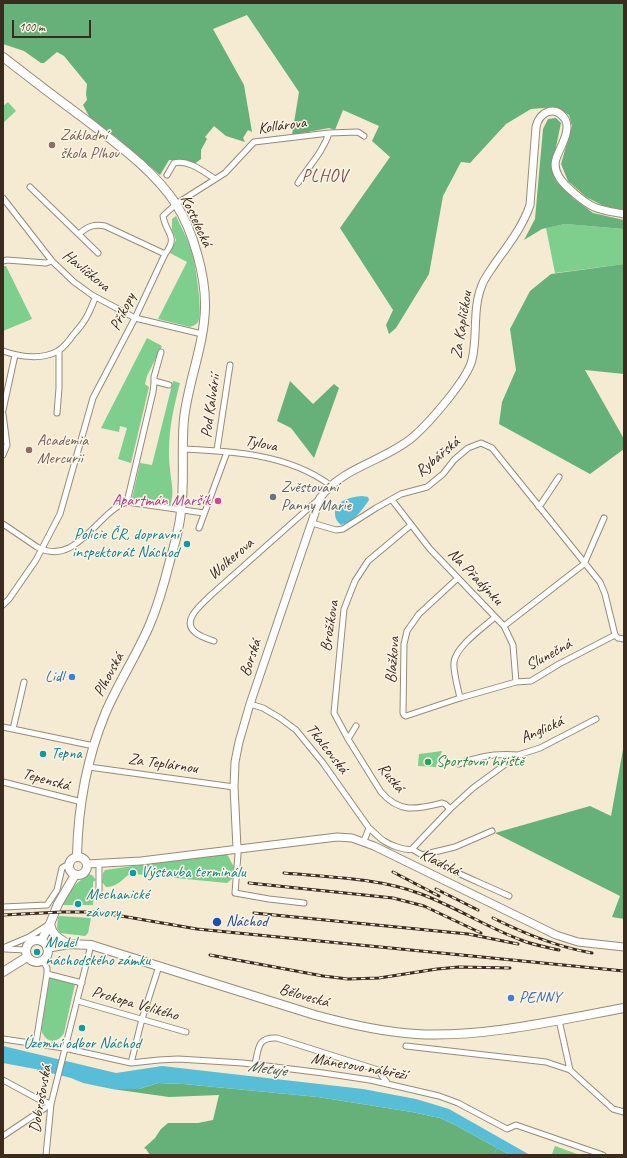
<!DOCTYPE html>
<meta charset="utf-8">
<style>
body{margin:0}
#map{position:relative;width:627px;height:1158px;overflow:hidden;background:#f4ebd2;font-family:Caveat,sans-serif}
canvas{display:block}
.frame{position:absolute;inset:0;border:4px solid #3b2a1e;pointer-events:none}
.scale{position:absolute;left:12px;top:20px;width:79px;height:18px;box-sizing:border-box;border:2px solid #3b2a1e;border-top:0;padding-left:5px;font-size:12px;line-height:14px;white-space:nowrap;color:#3b2a1e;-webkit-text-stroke:3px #fcf5e5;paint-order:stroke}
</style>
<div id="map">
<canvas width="627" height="1158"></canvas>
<div class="frame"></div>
<div class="scale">100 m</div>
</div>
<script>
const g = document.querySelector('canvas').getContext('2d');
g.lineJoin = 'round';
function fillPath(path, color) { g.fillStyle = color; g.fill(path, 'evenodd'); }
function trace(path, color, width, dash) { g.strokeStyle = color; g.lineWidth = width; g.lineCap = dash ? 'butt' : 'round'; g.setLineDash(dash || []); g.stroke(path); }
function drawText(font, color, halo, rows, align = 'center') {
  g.font = font + ' Caveat,sans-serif'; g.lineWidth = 3; g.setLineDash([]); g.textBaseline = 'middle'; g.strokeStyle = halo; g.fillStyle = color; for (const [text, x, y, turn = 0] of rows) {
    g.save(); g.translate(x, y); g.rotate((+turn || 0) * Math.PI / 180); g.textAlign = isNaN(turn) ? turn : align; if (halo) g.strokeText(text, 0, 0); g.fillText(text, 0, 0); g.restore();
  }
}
fillPath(new Path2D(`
 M8,102l8,9 -13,12v-17z
 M176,216c6,13 14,27 17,41 3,11 10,57 5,65 -2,3 -5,4 -8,5l-32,-8 29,-57 -17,-9 6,-13 -4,-10v-11z
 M565,224l59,5v35l-69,9 -9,-45z
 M3,266h3l26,53 -29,12z
 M147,338l15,8 -15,30 -2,8 4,3 -18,76 -13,-4 9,-31 -7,-2 -1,6 -18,-4z
 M173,381l7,2c-6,23 -11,44 -11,68 0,6 0,12 1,18 1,13 5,24 0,37l-38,-7 8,-36 12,2z
 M442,751l-6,16 -18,-1 1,-12z
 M225,853c5,3 5,9 9,13l-1,12 -6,5 -92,-9 -2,2 -5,-1c-7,6 -12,12 -22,12l-4,-5 1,-9 2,-3z
 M88,874l4,1 4,5 -3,2c0,8 1,15 0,23h-32l14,-20z
 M60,916l31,2 -3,15 -3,3 -25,-3 -3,-5 1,-11z
 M50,977l25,7 -11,49c-5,9 -16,11 -21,1 -1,0 -2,-7 -2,-7z
 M555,1146l25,9h-27l-1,-1z`), '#7ece8e');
fillPath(new Path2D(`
 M3,3h621v207l-20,-4 -18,-9 -18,-16 -7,-17 11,-38 -3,-11 -13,-8 -25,2 -25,15 -36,39 -9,-1 -18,34 -14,78 -33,54 -7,6 -3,-9 7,-15 -53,-82 50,-71 -18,-16 7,-15 -36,-16 -8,20 -6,-2 -37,7 7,-43 -52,-77 -34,14 31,56 8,47 -4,-2 -5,8 2,4 -19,-6 -12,-10 -9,11 2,2 -6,11v9l-8,6 -7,-5h-17l-9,15 -44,-38 -26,-19 -7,-13 4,-5 -1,-6 1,-10 -23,-28 -7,-4 -13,11h-3l-17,-12 -21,-7z
 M556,118l5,5 -9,43 4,15 17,17 20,15 31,7v9l-59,-5 -23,5 -18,11 11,-21 8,-90 5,-10z
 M624,264v110l-39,-4 39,69v10l-34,25 -91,-50 3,-22 14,-32 -6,-41 20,-38 21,-17z
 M290,381l23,23 21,-20 5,4 -25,70 -23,-30 -14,-7z
 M624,744v175l-12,-2 8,-21 -125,-63 95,-27 21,10z
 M158,1083l26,1 134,13 94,15 28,6 15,7 55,30h-360l-4,-6 -2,-1 11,-10 6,-9 7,-6h30l15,-3 6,-25 -50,2 -57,-8h27z`), '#66b179');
fillPath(new Path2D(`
 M362,496l6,1 1,3c-7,10 -15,22 -28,25 -4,-3 -6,-7 -6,-11 -1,-14 17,-17 27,-18z
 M3,1046l113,27 46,-7 201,23 53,10 33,10 81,46h-20l-55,-30 -15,-7 -28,-6 -94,-15 -134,-13 -26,-1 -19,6h-27l-29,-6 -12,-5 -36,-9 -32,-6z`), '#58bdd6');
trace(new Path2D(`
 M495,1152l2,-5`), '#58bdd6', 1.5);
const street = new Path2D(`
 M167,175l7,-12c14,-4 30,9 41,16
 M298,183c10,-16 25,-31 31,-50
 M30,187l68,66
 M3,198l49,63 22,21 18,13 43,23 67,16
 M165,254c14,-18 1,-20 -2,-38l13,-12 49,-31 29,-31 75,-9 29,-1 6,4
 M3,261l4,-1 39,3 6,-2
 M3,351c17,6 39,9 55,0 6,-4 11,-10 15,-16 12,-13 16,-21 22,-37
 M154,381l15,4
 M3,410l12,-55
 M57,413l2,-25v-38
 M3,414l4,31 -4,10
 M182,449c50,2 106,5 148,36
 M217,450l13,-85
 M392,500l38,49 74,77 9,19 3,37
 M127,502l26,-110 1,-9v-6l7,-25
 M539,507l20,-30
 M312,523l24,7 7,-1 33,-21 25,-14 26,-7 16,-13 11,-14 14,-12 13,-5 11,5 108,134 5,12 10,41
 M3,524l34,23c39,21 60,-35 90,-45l77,11
 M199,528l28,-76
 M458,578l-39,36 -12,17 -3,13 -1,69 1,2 2,1 54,-18 56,-16 15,-1 28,-17 56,-29
 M3,605l6,-6 27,-39 24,-46 33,-116 42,-80 30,-64 -60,-28c-11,-2 -17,0 -26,8
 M504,626l80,-62 20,-46
 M615,635l3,3 6,1
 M214,641c-6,-2 -13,-4 -18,-8 -16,-12 5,-28 15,-38l108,-96
 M460,698c-2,-10 -7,-26 -6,-36 2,-16 30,-35 41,-45
 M250,704l13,4 17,10 16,12 27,33 46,65
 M356,726l-8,13 33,53c19,22 36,17 61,11l3,1 5,5
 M3,727l91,19
 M13,729l11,-47
 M348,739l-14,-26 10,-104 11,-28 13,-20 43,-36
 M459,764c19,-8 39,-11 59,-9
 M89,767l145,20
 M3,782l79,20
 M364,841l5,-13c5,4 9,9 15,13 6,4 21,10 28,8 30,19 65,32 97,47
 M237,848l1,6 -3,39 34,6 35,4
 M412,849l38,-40 23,-21 45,-33 22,-7 56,-29
 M422,855l33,-8 37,-16
 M99,864v29
 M3,907l44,-2 10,-15 5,-22 3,-2h4
 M3,948l26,-11 19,-12
 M5,949l21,1
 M47,974l35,9
 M78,1001l108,31
 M559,1020l11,50
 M3,1039l61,9 67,15 28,-3 19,-1 65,4 80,10 47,7 69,16 19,7 49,26 9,-4 87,30
 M36,1043l11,-69v-6l-4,-8
 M406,1046l140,16 24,8 43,39 11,3
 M131,1063l11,-44 17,-53
 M255,1064c4,-16 2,-27 22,-26l101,32 10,14
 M3,1080l35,19 13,5
 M3,1136l48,-32
 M46,1155l5,-51 40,-159`);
const secondary = new Path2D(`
 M237,848l-3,-61 1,-25 4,-20 11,-38 70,-206c22,-31 65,-37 93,-61 16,-14 54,-57 59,-77 6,-24 0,-51 10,-75 3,-8 9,-15 14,-23 13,-18 27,-36 34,-57l6,-78c3,-15 19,-23 29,-8 7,11 -6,30 -9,40 -2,6 0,13 3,18 5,9 26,26 35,30 10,4 20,5 30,7
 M87,864l54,-3 196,-24 15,1 22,8 182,89 22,7 46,5`);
const primary = new Path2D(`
 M3,57c28,22 57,44 87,66 31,24 64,48 86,81 17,27 30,72 29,104 -1,38 -17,74 -21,111 -3,31 1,61 -3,91 -1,18 -7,36 -12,54 -5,20 -11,41 -19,60 -13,31 -32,59 -45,90 -18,44 -27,95 -28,142
 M69 866a9 9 0 1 1 18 0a9 9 0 1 1-18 0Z
 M50,924c2,11 8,14 18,20
 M26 951a11 11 0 1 1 22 0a11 11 0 1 1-22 0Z
 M41,941l9,-17 8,-20 17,-29
 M47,948l21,-4 23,1 224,70c33,9 66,17 101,19 66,4 143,-14 208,-26
 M3,972l24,-15`);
trace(street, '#988a78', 7);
trace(secondary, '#988a78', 9);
trace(primary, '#988a78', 10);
trace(street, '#fff', 5);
trace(secondary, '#fff', 7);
trace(primary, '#fff', 8);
const rail = new Path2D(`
 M393,872l46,24
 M284,873c45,4 94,5 137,21 35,13 65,33 100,46 12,5 25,7 38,10
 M249,883l144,15 31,8 57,27
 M436,889l42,21
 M254,913l214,21 50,10
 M3,915l58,-3h37l99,17 427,42
 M493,918c32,16 64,29 99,35
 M210,955l113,21 25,3 31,-1 58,-9 22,-2 51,1`);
trace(rail, '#3b2a1e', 3);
trace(rail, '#fcf5e5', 1.5, [4.5]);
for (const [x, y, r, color] of [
 [52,145,4,"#8d6e63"],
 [29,450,4,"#8d6e63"],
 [273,497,4,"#6b7280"],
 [218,501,4,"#d1479c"],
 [187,544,4,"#0f9aa8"],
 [72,677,4,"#3f7fe0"],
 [43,754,4,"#0f9aa8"],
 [428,762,4,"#2e9e5b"],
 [133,873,4,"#0f9aa8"],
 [78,904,4,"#0f9aa8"],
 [217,922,5,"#1a4fb4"],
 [37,952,4,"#0f9aa8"],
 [511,998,4,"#3f7fe0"],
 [82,1028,4,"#0f9aa8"]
]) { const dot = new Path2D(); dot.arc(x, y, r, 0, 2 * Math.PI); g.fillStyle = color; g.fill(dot); trace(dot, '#fcf5e5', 1.5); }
drawText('16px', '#3b2a1e', '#fcf5e5', [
 ["Kollárova",282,126,-8],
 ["Kostelecká",196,221,65],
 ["Havlíčkova",86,271,39],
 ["Příkopy",123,312,-64],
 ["Za Kapličkou",462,325,-81],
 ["Pod Kalvárií",211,406,-82],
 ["Tylova",261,444,11],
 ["Rybářská",438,457,-40],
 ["Wolkerova",231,559,-41],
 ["Na Přadýnku",475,577,46],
 ["Brožíkova",330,626,-81],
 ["Slunečná",549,655,-29],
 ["Borská",251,658,-71],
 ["Blažkova",393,660,-86],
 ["Plhovská",109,675,-62],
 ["Anglická",542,730,-24],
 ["Tkalcovská",327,749,52],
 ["Za Teplárnou",163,764,8],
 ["Ruská",391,778,51],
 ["Tepenská",46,780,15],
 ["Kladská",440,863,26],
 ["Běloveská",304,996,16],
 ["Prokopa Velikého",135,1004,16],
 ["Mánesovo nábřeží",359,1067,10],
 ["Dobrošovská",41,1099,-80]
]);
drawText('16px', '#785e54', '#fcf5e5', [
 ["Základní",60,136],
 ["škola Plhov",60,154],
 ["Academia",37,441],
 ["Mercurii",37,459]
], 'left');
drawText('16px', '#5b616d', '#fcf5e5', [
 ["Zvěstování",281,488],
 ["Panny Marie",281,506]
], 'left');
drawText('16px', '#b23c85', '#fcf5e5', [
 ["Apartmán Maršík",210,501]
], 'right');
drawText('16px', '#0d838f', '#fcf5e5', [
 ["Policie ČR, dopravní",179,535,"right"],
 ["inspektorát Náchod",179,553,"right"],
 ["Tepna",51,754],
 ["Výstavba terminálu",141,873],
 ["Mechanické",86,895],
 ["závory",86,913],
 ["Model",45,943],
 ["náchodského zámku",45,961],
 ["Územní odbor Náchod",82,1044,"center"]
], 'left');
drawText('16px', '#366cbe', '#fcf5e5', [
 ["Lidl",64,677],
 ["PENNY",519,998,"left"]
], 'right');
drawText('16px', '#27864d', '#fcf5e5', [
 ["Sportovní hřiště",436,762]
], 'left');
drawText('16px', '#164399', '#fcf5e5', [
 ["Náchod",226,922]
], 'left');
g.letterSpacing = '1px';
drawText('17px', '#734c4e', '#fcf5e5', [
 ["PLHOV",325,177]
]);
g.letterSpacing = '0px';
drawText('italic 17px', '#445655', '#fcf5e5', [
 ["Metuje",267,1069,8]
]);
</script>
